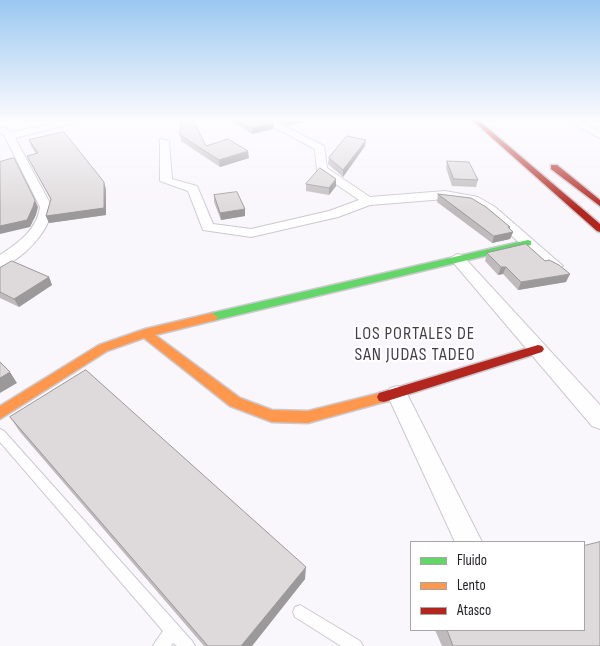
<!DOCTYPE html>
<style>
body{margin:0}
#map{position:relative;width:600px;height:646px;overflow:hidden;background:#f9f6fc;font-family:"Sofia Sans Condensed",sans-serif}
canvas{display:block}
.legend{position:absolute;left:410px;top:541px;width:175px;height:90px;box-sizing:border-box;background:#fff;border:1px solid #a7a5a7;margin:0;padding:6px 9px;list-style:none;font-size:15px;color:#221f24}
.legend li{display:flex;align-items:center;gap:10px;height:25px}
.legend b{width:25px;border:1px solid #a7a5a7}
</style>
<div id="map">
<canvas width="600" height="646"></canvas>
<ul class="legend">
<li><b style="height:6px;background:#63d668"></b>Fluido</li>
<li><b style="height:6px;background:#ff974d"></b>Lento</li>
<li><b style="height:6px;background:#b3261e"></b>Atasco</li>
</ul>
</div>
<script>
const g = document.querySelector('canvas').getContext('2d');
g.lineJoin = 'round';
function trace(path, color, width, dash) { g.strokeStyle = color; g.lineWidth = width; g.lineCap = dash ? 'butt' : 'round'; g.setLineDash(dash || []); g.stroke(path); }
function fillPath(path, color) { g.fillStyle = color; g.fill(path, 'evenodd'); }
function drawText(font, color, halo, rows, align = 'center') {
  g.font = font + ' "Sofia Sans Condensed",sans-serif'; g.lineWidth = 4.5; g.setLineDash([]); g.textBaseline = 'middle'; g.strokeStyle = halo; g.fillStyle = color; for (const [text, x, y, turn = 0] of rows) {
    g.save(); g.translate(x, y); g.rotate((+turn || 0) * Math.PI / 180); g.textAlign = isNaN(turn) ? turn : align; if (halo) g.strokeText(text, 0, 0); g.fillText(text, 0, 0); g.restore();
  }
}
const lane = new Path2D(`
 M0,429l4,2 188,210 3,5h-18l-4,-3 -2,3h-18l3,-5 7,-10 -163,-189z
 M300,605l60,36 3,5h-22l-46,-29 -2,-5 2,-5z`);
const street = new Path2D(`
 M70,120h15l-70,18 37,69c-1,23 -30,54 -52,60v-12c18,-12 37,-25 40,-48l-36,-72 -4,-2v-7l12,6z
 M261,120h11l52,26 3,22 43,29 75,-6 33,6 17,10 68,59 -8,5 -5,-2 -65,-56 -15,-10 -25,-4 -75,6 -32,12 -87,20 -48,-7 -15,-39 -28,-10v-42l9,2 3,38 25,7 16,38 38,5 78,-18 30,-11 -42,-29 -2,-22z
 M567,120h10l23,11v7z
 M457,254l5,1 138,150v24l-8,-3 -140,-165 -2,-3z
 M397,386l7,2 78,154h-27l-68,-148 3,-6z`);
const fast = new Path2D(`
 M528,240l3,1v4l-319,76 -6,-4 6,-4z`);
const slow = new Path2D(`
 M212,313l6,4 -2,3 -61,15 85,63 32,12 36,1 76,-19 5,1 2,4 -2,4 -5,1 -76,21 -36,-1 -42,-16 -86,-68 -37,13 -107,68v-13l99,-61 46,-16z`);
const jam = new Path2D(`
 M472,120h6l122,104v8l-3,-1z
 M551,165h6l43,35v6l-49,-37z
 M538,345l4,1 2,3 -2,3 -158,50 -5,-1 -2,-4 2,-4z`);
trace(lane, '#ccc9cf', 2);
trace(street, '#ccc9cf', 2);
trace(fast, '#ccc9cf', 3);
trace(slow, '#ccc9cf', 3);
trace(jam, '#ccc9cf', 3);
fillPath(lane, '#fefeff');
fillPath(street, '#fefeff');
fillPath(fast, '#63d668');
fillPath(slow, '#ff974d');
fillPath(jam, '#b3261e');
fillPath(new Path2D(`
 M230,120h37l6,9 -21,5z
 M275,120h28v2l-16,4z
 M180,135l26,11 43,12 -29,9 -39,-26z
 M29,140l77,49v26l-57,8 -3,-7 5,-16 -21,-38 -3,-6 9,-2 -5,-8z
 M365,146l-22,31 -15,-13 1,-6z
 M447,161l31,19 -2,7 -24,-1 -6,-18z
 M306,184l30,2 -7,9 -23,-4z
 M438,194l72,33 -1,2 4,3 -3,7 -18,4 -55,-41z
 M214,195l31,21 -24,4 -7,-18z
 M487,253l79,29 -48,8 -15,-16 -5,1 -13,-14z
 M0,268l49,9 3,8 -33,22 -19,-9z
 M10,417l295,162 -53,67h-48l-184,-214z
 M435,630h149l16,16h-158z`), '#bfbbbd');
fillPath(new Path2D(`
 M287,120h16v2l-16,4z
 M273,123v6l-21,5v-6z
 M366,140l-1,6 -22,31v-7z
 M248,151l1,7 -29,9 -1,-7z
 M336,179v7l-7,9v-7z
 M104,182l2,7v26l-57,8 -3,-7z
 M35,200l3,7 -2,8 -6,12 -30,7v-8z
 M245,209v7l-24,4 -1,-7z
 M508,227h2l-2,6 5,-1 -3,7 -18,4 2,-7z
 M501,267h5l-3,7 -5,1z
 M570,274l-4,8 -48,8 3,-8z
 M49,277l3,8 -33,22 -5,-8z
 M10,372l7,11 -17,10v-15z
 M306,567l-1,12 -53,67h-11z`), '#9b999a');
const building = new Path2D(`
 M182,120h11l13,26 22,-7 20,12 -29,9 -39,-25z
 M239,120h28l6,3 -21,5z
 M64,132l40,50v26l-58,8 5,-17 -24,-43 11,-3 -9,-13z
 M347,136l19,4 -23,30 -14,-12z
 M14,158l21,42 -2,7 -6,13 -27,6v-64z
 M447,161l22,1 9,18 -24,-1z
 M320,168l16,11 -7,9 -23,-4z
 M237,192l8,17 -25,4 -6,-18z
 M438,194l33,4 15,9 24,20h-2l5,5 -19,4z
 M526,244l19,17 4,-1 10,5 11,9 -49,8 -15,-15h-5l-14,-14z
 M12,261l37,16 -35,22 -14,-7v-24z
 M0,362l10,10 -10,6z
 M86,370l220,197 -65,79h-33l-198,-229z
 M600,542v104h-147l-6,-16h137v-84z`);
fillPath(building, '#dedadc');
trace(building, '#9b999a', 1);
const sky = g.createLinearGradient(0, 0, 0, 210);
sky.addColorStop(0, '#9ac8f0');
sky.addColorStop(0.57, '#fcfbfe');
sky.addColorStop(1, '#fcfbfe00');
g.fillStyle = sky;
g.fillRect(0, 0, 600, 210);
g.letterSpacing = '1px';
drawText('18px', '#433d48', '#fff', [
 ["LOS PORTALES DE",415,334],
 ["SAN JUDAS TADEO",415,355]
]);
g.letterSpacing = '0px';
</script>
